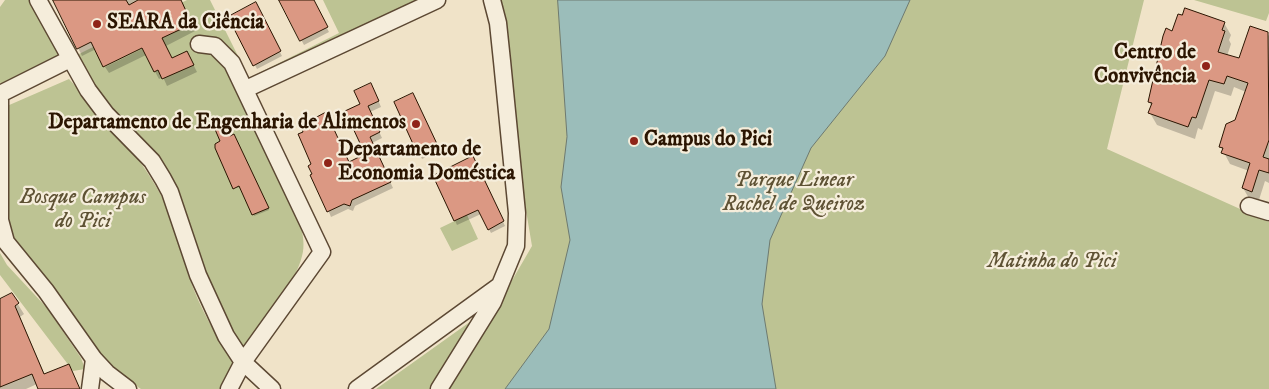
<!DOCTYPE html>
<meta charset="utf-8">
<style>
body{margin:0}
canvas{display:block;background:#f0e3c8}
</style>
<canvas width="1269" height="389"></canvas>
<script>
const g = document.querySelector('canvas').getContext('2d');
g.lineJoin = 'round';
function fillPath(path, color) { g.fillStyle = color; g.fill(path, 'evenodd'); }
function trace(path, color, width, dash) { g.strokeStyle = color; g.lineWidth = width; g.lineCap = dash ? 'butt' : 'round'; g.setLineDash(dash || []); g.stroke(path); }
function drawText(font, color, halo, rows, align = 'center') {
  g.font = font + ' "IM FELL DW Pica",serif'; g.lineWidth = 4.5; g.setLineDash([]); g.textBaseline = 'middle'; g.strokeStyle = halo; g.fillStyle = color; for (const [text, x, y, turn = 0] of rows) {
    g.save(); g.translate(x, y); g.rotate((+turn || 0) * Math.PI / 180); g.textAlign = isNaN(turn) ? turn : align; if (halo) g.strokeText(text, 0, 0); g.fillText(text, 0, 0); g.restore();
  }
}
fillPath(new Path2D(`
 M5,0h29l27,56 -38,17 -11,11 -10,3 -2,-5v-75z
 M187,0h23l39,78 90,-45 -16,-33h96l-106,51 -68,29 -19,-35 -4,11 79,170c2,10 4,20 1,30 -6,27 -41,68 -58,92l-3,1 -32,-59 -27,-82 -82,-111 -25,-41z
 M499,0h645l-37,149 162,73v167h-820l83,-143 -14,-83z
 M1194,0h75v13l-3,8z
 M69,79c35,39 74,78 97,126 11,23 15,48 23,72 11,31 27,60 46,87l-15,25h-79l-32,-21 -92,-117 -12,-37 4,-71 -2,-37z
 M467,215l11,24 -26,12 -12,-23z
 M0,253l7,12 40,43 34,50 4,11 -12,2 -73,-96z
 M474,319l-42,70h-56z`), '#bdc393');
const water = new Path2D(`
 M558,0h352l-25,56 -74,92 -41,92 -8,64 14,85h-271l44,-60 21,-89 -9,-53 6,-50z`);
fillPath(water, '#9bbdba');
trace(water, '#6e7a70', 1);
fillPath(new Path2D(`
 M55,0h126l14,31 -29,15 6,13 19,1 6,12 -30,14 -4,-9 -4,2 -13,-24 -37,18 -4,-6 43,-21 -52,3 -14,7z
 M280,0h32l17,32 -25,13z
 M255,4l27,52 -25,13 -27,-52z
 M1224,23l7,12 -2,5 2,4 -4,12 12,4 28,-27 2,3v147l-4,-2 -7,22 -8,-3 -7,-12 6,-17 -19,-7 -9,-17 15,-26 10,-29 -12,-5 -3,9 -16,-5 -13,39 -4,-2 -3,11 -38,-14 -7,-12 2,-6 -3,-5 24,-70z
 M374,90l7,17 -11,5 12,26 -10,5 21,45 -38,18 -2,5 -5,-2 -17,8 -17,-42 -9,-43 44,31 17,-8 -4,-51z
 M415,99l25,52 -18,8 -27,-56z
 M234,135l35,75 -15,6 -13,-29 -7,1 -5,-51z
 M475,162l30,64 -14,7 -10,-19 -24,11 -23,-49z
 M12,295l12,19 -4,3 25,58 23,-10 12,24h-41l-2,-5 -11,5h-26v-89z`), '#0003');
const building = new Path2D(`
 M53,0h73l3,5 9,-5h43l11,24 -30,14 10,20 15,-7 7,14 -32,14 -4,-9 -4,2 -12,-24 -39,19 -12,-25 -14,7z
 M279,0h35l14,27 -28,14z
 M256,2l25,49 -28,15 -25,-49z
 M1185,8l40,14 -3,8 3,1 -7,21 21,6 11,-32 18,6 1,108 -6,17 6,2v14l-10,-3 -7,22 -10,-4 8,-25 -29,-10 2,-5 -4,-1 7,-23 9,-4 13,-37 -21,-7 -3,8 -15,-4 -13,38 -4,-1 -4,10 -40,-14 4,-10 -4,-1 15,-66 3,-8 6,3 6,-17 4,1z
 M371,83l8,18 -11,5 12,26 -10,5 21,45 -39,18 -2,6 -6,-2 -17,8 -17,-37 2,-1 -4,-8 3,-2 -13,-30 5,-2 -3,-8 5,-2 1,-4 7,1 13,-7 23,50 16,-8 -20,-43 15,-7 -6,-13z
 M413,93l25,53 -20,9 -24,-53z
 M223,123l7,13 4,-2 35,74 -17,7 -13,-29 -6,3 -18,-41v-4l5,-3 -6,-14z
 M473,156l31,65 -16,9 -10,-20 -24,11 -21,-45z
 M12,293l7,10 -4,3 29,68 25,-10 11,25h-42l-6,-15 -32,13v-88z`);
fillPath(building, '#db9883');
trace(building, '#2b1501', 1);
const minor = new Path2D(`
 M38,0l50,90 18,24 46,47 11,18 7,13 28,83 28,61 17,26 29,27
 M199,44l16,2 17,17 90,189 -79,110 -14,27
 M246,89l191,-89
 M0,94l70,-35
 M0,100v120l6,22 40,49 48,68 13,14 21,16
 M1249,206l20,6
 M90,389l4,-30
 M357,389l142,-103
 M439,389l54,-87 23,-56 1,-33 -15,-152 -4,-38 -6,-23`);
trace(minor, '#5c4833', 19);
trace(minor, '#f5eddb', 16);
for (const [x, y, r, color] of [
 [97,24,5,"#8f2418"],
 [1206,66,5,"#8f2418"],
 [416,124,5,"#8f2418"],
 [634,141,5,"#8f2418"],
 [328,163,5,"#8f2418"]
]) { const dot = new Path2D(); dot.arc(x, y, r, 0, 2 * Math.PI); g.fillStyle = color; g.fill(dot); trace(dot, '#f5eddb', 2); }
drawText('bold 21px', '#2b1501', '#f5eddb', [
 ["SEARA da Ciência",107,24],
 ["Centro de",1196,54,"right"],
 ["Convivência",1196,78,"right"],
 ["Departamento de Engenharia de Alimentos",406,124,"right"],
 ["Campus do Pici",644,141],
 ["Departamento de",338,151],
 ["Economia Doméstica",338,175]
], 'left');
drawText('italic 21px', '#5e5234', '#f5eddb', [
 ["Parque Linear",794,182],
 ["Rachel de Queiroz",794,206],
 ["Bosque Campus",83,199],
 ["do Pici",83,223],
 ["Matinha do Pici",1052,263]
]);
</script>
